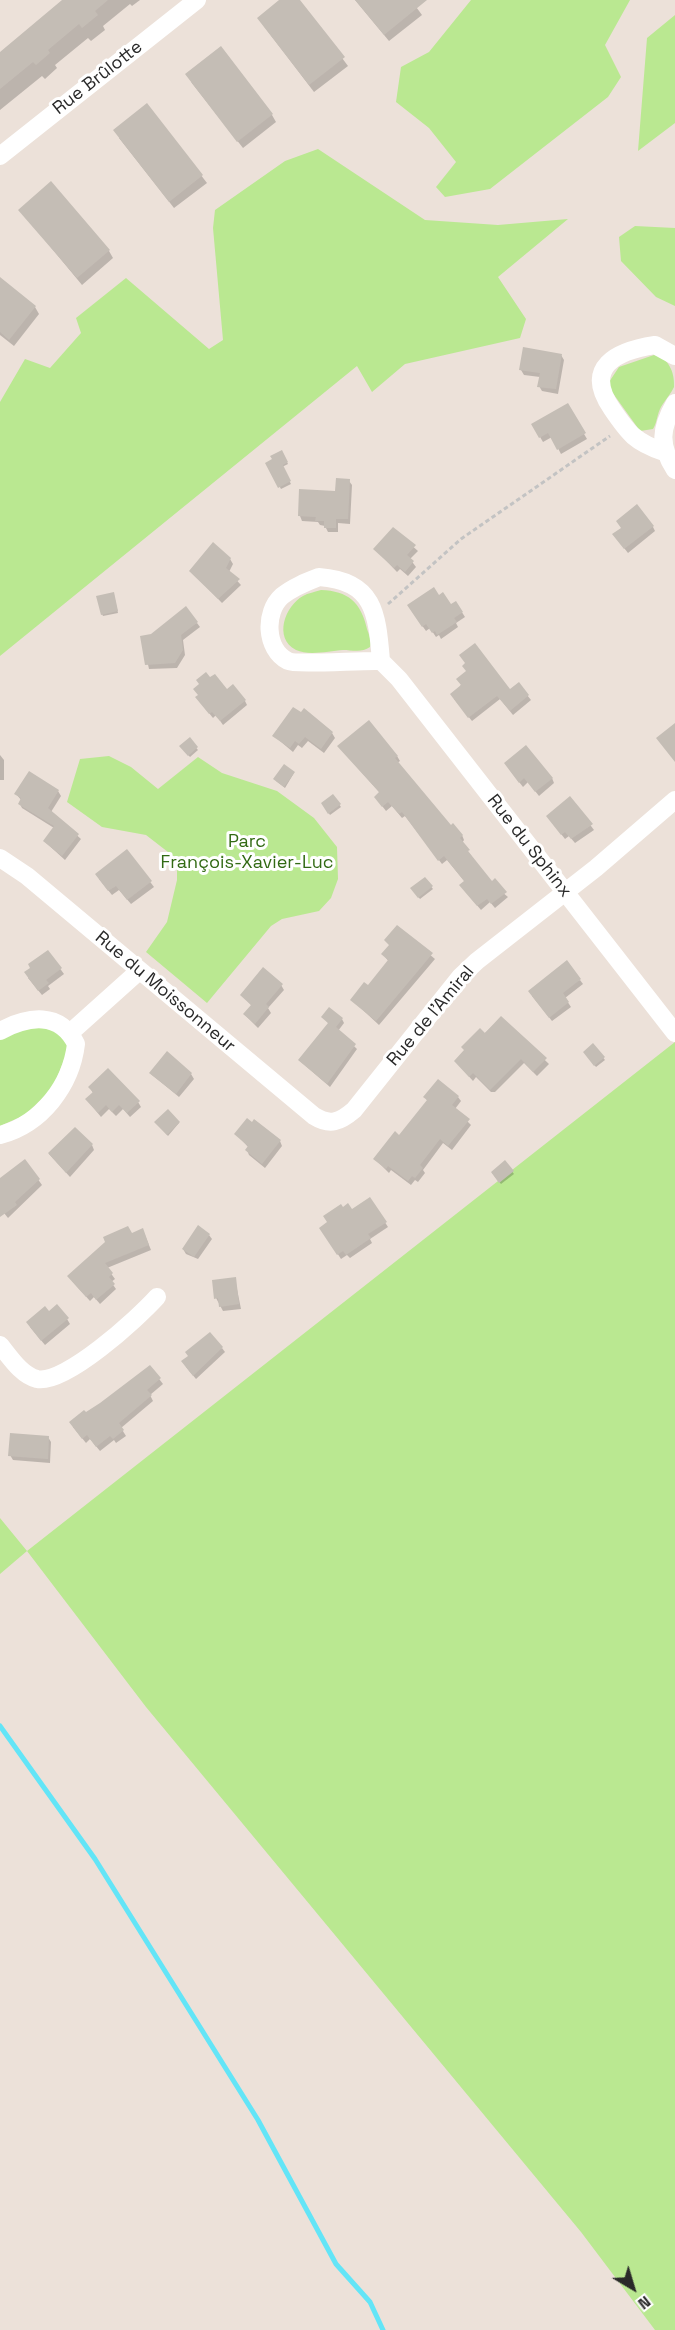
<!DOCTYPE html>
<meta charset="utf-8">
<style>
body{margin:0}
#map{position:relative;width:675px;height:2330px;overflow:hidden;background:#ece1d9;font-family:"Space Grotesk",sans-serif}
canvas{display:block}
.north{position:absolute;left:603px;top:2258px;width:60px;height:60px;-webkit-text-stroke:4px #fff;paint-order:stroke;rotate:142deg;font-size:16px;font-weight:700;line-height:24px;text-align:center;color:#292929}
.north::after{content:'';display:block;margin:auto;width:21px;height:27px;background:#292929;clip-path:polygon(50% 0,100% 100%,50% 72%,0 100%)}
</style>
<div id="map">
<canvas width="675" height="2330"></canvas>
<div class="north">N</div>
</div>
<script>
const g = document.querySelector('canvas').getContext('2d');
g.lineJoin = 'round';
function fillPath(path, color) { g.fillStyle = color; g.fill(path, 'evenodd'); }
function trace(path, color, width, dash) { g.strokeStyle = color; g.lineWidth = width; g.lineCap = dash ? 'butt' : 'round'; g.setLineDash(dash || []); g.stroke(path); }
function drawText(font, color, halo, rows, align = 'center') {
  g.font = font + ' "Space Grotesk",sans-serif'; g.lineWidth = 6; g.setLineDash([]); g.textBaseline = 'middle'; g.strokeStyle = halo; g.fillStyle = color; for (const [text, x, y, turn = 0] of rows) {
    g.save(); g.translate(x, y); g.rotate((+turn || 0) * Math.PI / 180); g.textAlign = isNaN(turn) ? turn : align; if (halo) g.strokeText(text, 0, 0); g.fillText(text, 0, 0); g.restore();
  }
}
fillPath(new Path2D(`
 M471,0h159l-25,45 16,32 -13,20 -118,92 -45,8 -9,-10 20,-25 -27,-34 -33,-26 5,-35 28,-15z
 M675,15v108l-37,28 9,-113z
 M318,149l107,71 73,5 70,-6 -70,58 28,42 -6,19 -115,26 -33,28 -15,-26 -357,290v-254l25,-43 25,9 31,-35 -5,-15 50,-40 83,71 14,-9 -10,-112 2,-18 70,-49z
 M635,226l40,2v78l-19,-9 -35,-36 -2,-24z
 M654,355c14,2 21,17 20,32 -3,7 -9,13 -13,20 -4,7 -4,16 -8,22l-13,2 -28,-39 -3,-10 10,-15z
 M321,590c27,1 40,12 46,39 2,6 5,12 3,18 -8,6 -18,3 -27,3 -14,1 -34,6 -47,0 -23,-12 -11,-44 7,-54 5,-3 12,-4 18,-6z
 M109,756l22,11 27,22 40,-32 24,16 55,18 37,27 23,29 1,32 -7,19 -12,13 -37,8 -11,7 -64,77 -61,-51 21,-30 10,-42v-21l-31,-24 -44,-8 -35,-25 13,-43z
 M36,1026l22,5 11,16 -16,41 -28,27 -25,11v-89z
 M675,1042v1288h-20l-74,-98 -435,-525 -119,-156 -27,23v-56l27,33z`), '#bae891');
fillPath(new Path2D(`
 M66,0h74l-8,6 -2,-2 -27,22 2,4 -14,11 -3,-3 -33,27 2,3 -12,11 -3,-3 -42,34v-56z
 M282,0h17l49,66 -34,26 -51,-67z
 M355,0h56l11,15 -33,26z
 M191,82l81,33 4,7 -33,26z
 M147,105l60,78 -33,25 -55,-70z
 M20,210l89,41 4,7 -31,27z
 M0,279l35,28 4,7 -25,32 -14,-11z
 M561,355l3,5 -6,34 -16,-3 -3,-5 1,-9 -16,-2 -3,-5z
 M567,405l20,34 -26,15 -9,-17 -9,5 -10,-17z
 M282,452l6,12 -6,3 9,17 -10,5 -14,-25z
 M349,481l3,4 -2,39 -12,-1v9h-10l-3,-6 -5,-1 -2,-3 -16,-1 -2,-5 37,-24z
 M653,527l2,4 -27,22 -11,-14 5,-11z
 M393,529l25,22 -8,8 6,8 -8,9 -8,-7 -3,3 -22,-23z
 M230,559l3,5 -4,8 12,13 -19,18 -31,-32z
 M114,595l4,18 -15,3 -1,-2z
 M456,603l9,14 -9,6 2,4 -17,12 -2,-4 -3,2 -6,-9 -4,3 -15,-21 40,-4z
 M197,623l3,4 -17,13 2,15 -8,13 -28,1 -7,-32z
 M467,672l43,20 9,-7 12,15 -18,15 -13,-16 -28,22 -18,-22z
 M201,685l26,6 18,10 2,4 -24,20 -7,-10 -3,3 -13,-16z
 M332,733l3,5 -11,15 -16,-12 -6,7 -4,-3 -5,7 -19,-16z
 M189,740l9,10 -8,7 -8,-9z
 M339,747l58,9 3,5 -3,2 53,64 12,8 2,5 -2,3 29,40 17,14 -13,11 -5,-6 -9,8 -17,-20 1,-8 -18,-22 -5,4 -37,-48 -3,2 -10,-12 -6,5 -7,-9 1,-9z
 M0,755l4,5v20h-4z
 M509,769l43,9 2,5 -15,13 -11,-14 -5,5z
 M294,773l-9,15 -9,-7z
 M58,791l3,5 -10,16 30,27 -16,21 -21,-19 10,-13 -32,-20 -2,-4 2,-3 -6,-7z
 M333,796l8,11 -11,8 -7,-11z
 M570,798l24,32 -19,13 -6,-7 -4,3 -17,-22z
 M127,851l27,36 -23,17 -12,-14 -7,5 -13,-16z
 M425,879l8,10 -13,10 -8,-10z
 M397,927l38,32 -56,66 -27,-25 17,-13 20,-25 -6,-8 7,-8 -4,-6z
 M48,952l16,22 -16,12 2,3 -8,6 -14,-17z
 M580,980l3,4 -18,14 6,9 -19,14 -20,-25z
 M281,985l3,5 -16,18 3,5 -13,15 -13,-13 7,-9 -10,-11z
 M323,1017l19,2 2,4 -6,8 19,18 -27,38 -30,-26 29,-37z
 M501,1018l48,46 -12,12 -13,-13 -29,29h-4l-15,-15 -3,4 -18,-20z
 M593,1045l12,15 -9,7 -12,-15z
 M151,1074h40l3,5 -15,18z
 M90,1088l48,14 3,5 -11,10 -7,-8 -7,7 -7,-7 -8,8 -14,-17 6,-7z
 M425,1097h33l3,4 -6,8 16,16 -19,25 -9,-7 -20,27 2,3 -7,9 -3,-2 -4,5 -20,-15 -2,3 -14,-14 25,-22 28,-35z
 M179,1123l-11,13 -11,-12z
 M252,1124l28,17 2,5 -17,22 -16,-13 -2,-5 2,-2 -13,-14z
 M92,1145l2,5 -24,27 -21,-23z
 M25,1161l17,24 -34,33 -8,-10v-28z
 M505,1162l9,12 -13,10 -9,-11z
 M370,1199l18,28 -18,12 2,4 -22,15 -3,-3 -6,4 -20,-31z
 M131,1235h14l6,15 -44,18 8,11 -4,3 5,7 -16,15 -6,-7 -4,4 -18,-20 35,-38z
 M209,1235l3,4 -14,20 -12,-5 -3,-5z
 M235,1279l6,30 -18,2 -7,-13z
 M49,1313l18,6 3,5 -25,21 -15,-18z
 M222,1348l3,4 -29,27 -10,-12z
 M150,1367l13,17 -13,11 3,6 -32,27 5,8 -10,7 -2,-3 -14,11 -10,-12 -4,4 -13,-16 13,-13z
 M48,1437l3,5 -1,21 -37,-3 -3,-5z`), '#0003');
trace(new Path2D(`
 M0,1726l95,133 163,261 78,144 34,38 13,28`), '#63e5f7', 5);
fillPath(new Path2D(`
 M62,0h46l-13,11 3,4 -16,13 -3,-4 -31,26 2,3 -14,12 -3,-3 -33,27v-37z
 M279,0h21l45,57 -36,28 -52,-67z
 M355,0h72l-43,35z
 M221,46l52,68 -36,28 -52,-68z
 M147,103l56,72 -34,27 -56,-72z
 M51,181l59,69 -33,28 -59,-68z
 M0,277l36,29 -27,34 -9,-8z
 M523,347l39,7 -6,35 -19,-2 3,-14 -21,-3z
 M568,403l18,30 -29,17 -9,-17 -9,5 -8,-14z
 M282,450l6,12 -5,3 8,16 -13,7 -13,-25 7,-4 -2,-3z
 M336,478l14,1 -2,40h-12v9h-12v-7h-9l1,-4 -18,-1 1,-27 36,2z
 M637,504l17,22 -30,23 -12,-15 9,-6 -5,-7z
 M393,527l23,18 -9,10 7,6 -9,11 -8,-7 -3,3 -21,-19z
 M213,542l18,16 -5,10 14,11 -22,20 -29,-28z
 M434,587l5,8 4,-3 8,12 5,-3 7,11 -9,6 3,4 -20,13 -2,-4 -3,2 -6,-9 -4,3 -15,-22z
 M114,592l4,19 -17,4 -5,-19z
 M186,606l12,16 -17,13 2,15 -8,13 -30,2 -5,-29 11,-2z
 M475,643l35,46 9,-7 10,13 -19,16 -13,-15 -29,22 -18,-24 11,-9 -5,-6 10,-8 -4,-5 3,-3 -6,-8z
 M206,672l4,5 5,-3 12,15 6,-5 13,16 -26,21 -8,-9 -3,2 -14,-17 3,-2 -5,-6 6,-5 -3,-4z
 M293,707l8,5 3,-4 29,24 -12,17 -16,-12 -6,7 -4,-3 -5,7 -18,-12z
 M369,720l29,36 -3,2 56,67 2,-2 10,12 -3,3 10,12 -2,1 24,30 3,-3 12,14 -16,12 -4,-5 -10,7 -18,-21 5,-4 -20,-25 -6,5 -36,-49 -3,2 -11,-12 -6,5 -8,-10 5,-5 -42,-46z
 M675,723v39l-19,-24z
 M190,737l8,10 -10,9 -9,-10z
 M526,745l27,33 -18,14 -11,-14 -5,5 -15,-20z
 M284,764l11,8 -11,15 -11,-8z
 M29,771l30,19 -11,18 31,26 -17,22 -19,-15 11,-15 -36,-22 3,-6 -7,-4z
 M333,794l8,10 -13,10 -7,-11z
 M570,796l23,28 -22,15 -6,-7 -4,3 -15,-19z
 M127,849l25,32 -25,19 -11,-14 -8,5 -13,-17z
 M425,877l8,9 -15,12 -8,-10z
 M397,925l36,28 -57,68 -26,-21 14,-18 4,3 20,-25 -7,-6 8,-9 -5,-5z
 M48,950l14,18 -16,12 3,3 -11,8 -14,-19 6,-4 -2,-4z
 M567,960l14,19 -18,14 6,9 -20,16 -21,-27z
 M263,967l20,17 -17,20 3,3 -14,17 -12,-10 8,-9 -11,-10z
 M329,1007l14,11 -7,9 20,17 -29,40 -29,-24 30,-37 -7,-6z
 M501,1016l46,42 -14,14 -12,-13 -31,31 -17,-17 -4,4 -15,-16 10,-11 -3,-3 19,-19 5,5z
 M593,1043l12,14 -11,9 -11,-14z
 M167,1051l25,22 -16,21 -27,-21z
 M108,1068l32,33 -13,12 -8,-8 -7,7 -6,-7 -8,8 -13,-14 8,-7 -5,-5z
 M438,1079l21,17 -7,9 18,14 -22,27 -8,-7 -20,26 3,3 -8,10 -3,-2 -4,5 -20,-15 -2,3 -13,-10 22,-28 4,4 28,-35 -4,-3z
 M168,1109l12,13 -13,13 -13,-13z
 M247,1118l5,4 2,-3 27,21 -19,24 -17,-14 3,-4 -14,-12z
 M75,1127l18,17 -27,29 -18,-20z
 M25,1159l15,20 -25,23 2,3 -17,12v-39z
 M505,1160l9,11 -15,12 -8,-11z
 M370,1197l17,25 -19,12 3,4 -25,17 -3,-4 -6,4 -18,-27 8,-6 -4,-6 18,-12 2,3 5,-4 4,6z
 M198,1225l12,9 -16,23 -12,-8z
 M128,1226l4,7 11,-5 6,17 -44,18 8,10 -4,4 6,7 -19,16 -5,-7 -5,4 -19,-21 38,-34 -2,-5z
 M236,1277l3,27 -20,3 -1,-9 -4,1 -2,-19z
 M57,1304l12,14 -28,23 -15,-19 19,-16 4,5z
 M210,1332l13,15 -30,29 -12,-15 7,-5 -3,-4z
 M150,1365l11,13 -14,12 5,5 -33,28 5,7 -11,9 -3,-3 -14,11 -9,-12 -5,4 -13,-17 15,-12 2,2 14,-9z
 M10,1433l39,3 -1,23 -40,-3z`), '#c4bdb5');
trace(new Path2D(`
 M388,604l73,-65 149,-103`), '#c3c3c3', 3, [4.5, 3]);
trace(new Path2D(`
 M0,156l197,-156
 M675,403c-15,26 -16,42 0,67
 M664,452c-29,-10 -35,-18 -52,-43 -29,-42 4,-58 43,-64l20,11
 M319,577c56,4 58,37 62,84 -17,-1 -85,4 -93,0 -23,-12 -24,-49 -6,-65 11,-9 24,-14 37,-19z
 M381,661l18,18 276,354
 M0,858l27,18 287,240c16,10 26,6 40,-6l106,-133 17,-16 119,-93 79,-68
 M0,1031c28,-15 60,-20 76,13 -5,41 -34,80 -76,91
 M71,1032l68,-61
 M0,1345c10,12 21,30 37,34 28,6 101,-61 120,-82`), '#fff', 18);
drawText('18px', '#292929', '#fff', [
 ["Rue Brûlotte",98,78,-38],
 ["Rue du Sphinx",529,846,52],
 ["Rue du Moissonneur",165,992,40],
 ["Rue de l'Amiral",431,1016,-50]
]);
drawText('18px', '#326a14', '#fff', [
 ["Parc",247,842],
 ["François-Xavier-Luc",247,863]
]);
</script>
